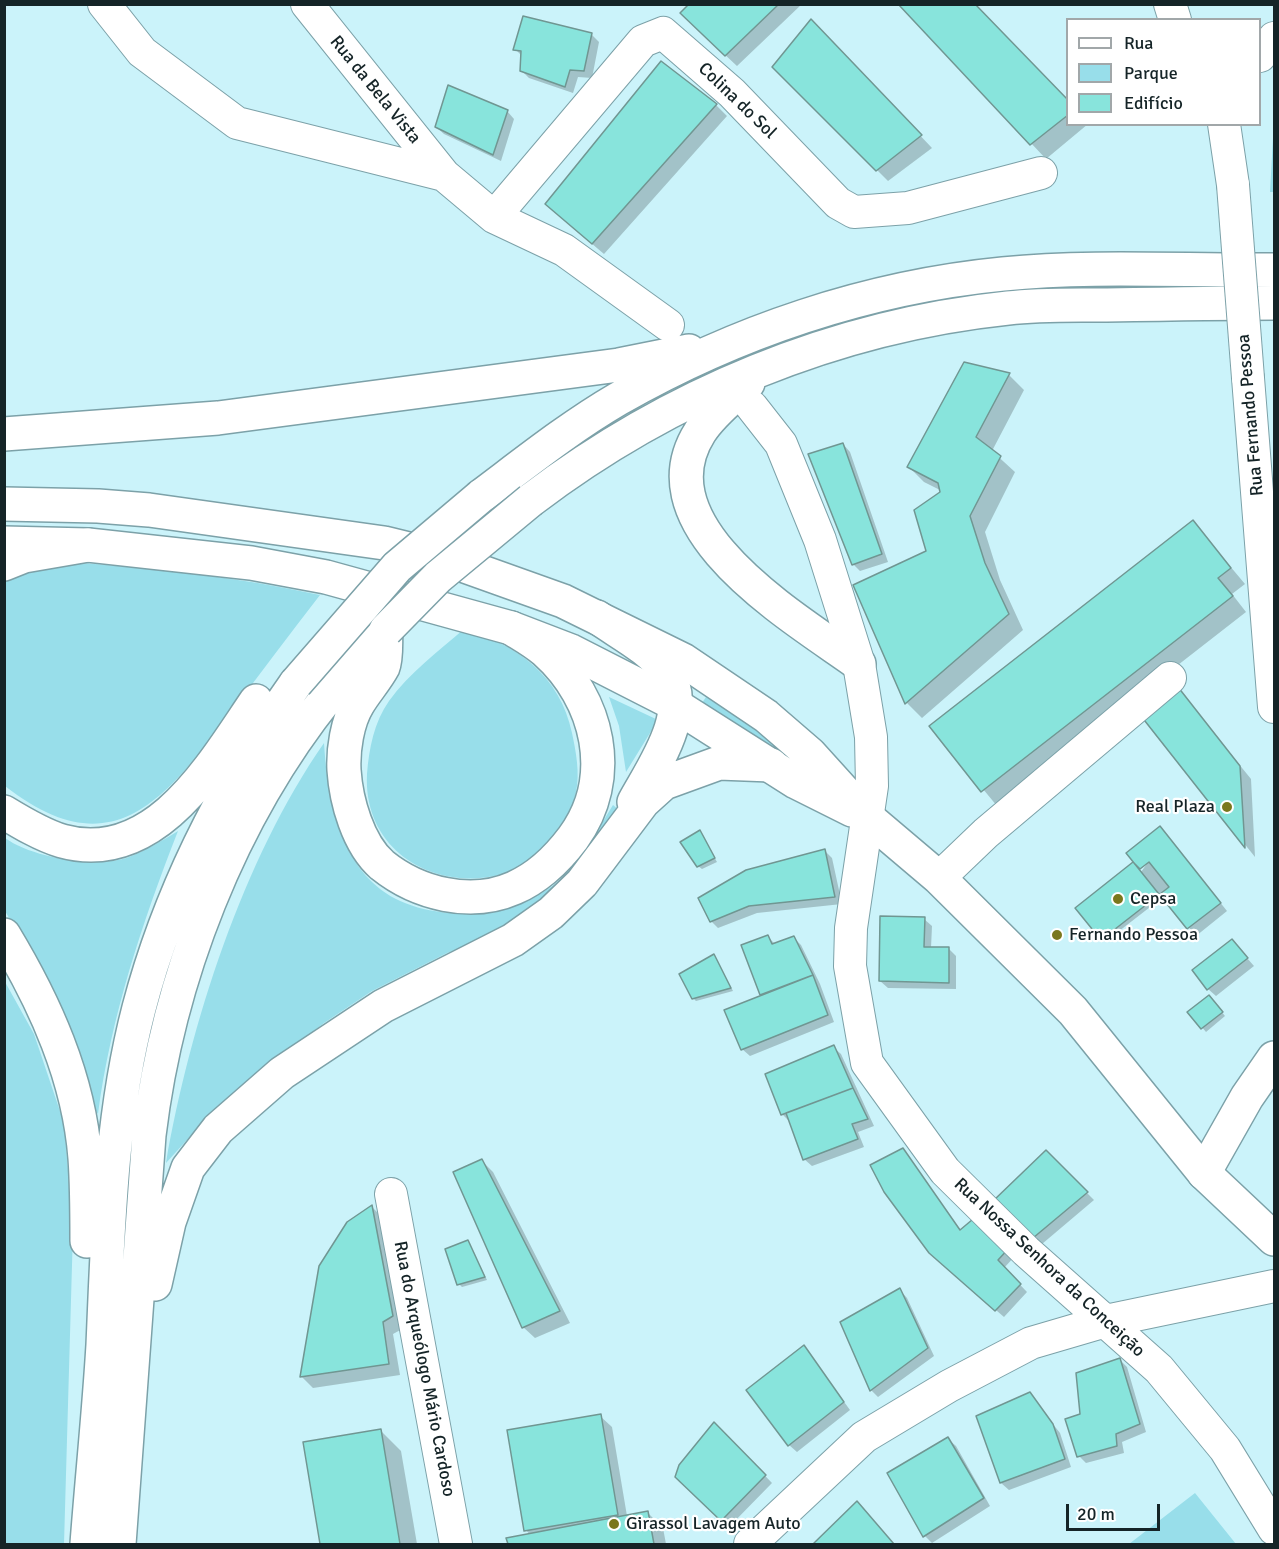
<!DOCTYPE html>
<meta charset="utf-8">
<style>
body{margin:0}
#map{position:relative;width:1279px;height:1549px;overflow:hidden;background:#cbf3fa;font-family:Signika,sans-serif}
canvas{display:block}
.frame{position:absolute;inset:0;border:6px solid #152427;pointer-events:none}
.legend{position:absolute;left:1066px;top:18px;width:195px;height:108px;box-sizing:border-box;background:#fff;border:2px solid #a1a7a9;margin:0;padding:8px 10px;list-style:none;font-size:18px;color:#152427}
.legend li{display:flex;align-items:center;gap:12px;height:30px}
.legend b{width:30px;border:2px solid #a1a7a9}
.scale{position:absolute;left:1066px;top:1504px;width:94px;height:27px;box-sizing:border-box;border:3px solid #152427;border-top:0;padding-left:8px;font-size:18px;line-height:21px;white-space:nowrap;color:#152427;-webkit-text-stroke:4px #fff;paint-order:stroke}
</style>
<div id="map">
<canvas width="1279" height="1549"></canvas>
<div class="frame"></div>
<ul class="legend">
<li><b style="height:8px;background:#fff"></b>Rua</li>
<li><b style="height:16px;background:#98deea"></b>Parque</li>
<li><b style="height:16px;background:#88e4dc"></b>Edifício</li>
</ul>
<div class="scale">20 m</div>
</div>
<script>
const g = document.querySelector('canvas').getContext('2d');
g.lineJoin = 'round';
function fillPath(path, color) { g.fillStyle = color; g.fill(path, 'evenodd'); }
function trace(path, color, width, dash) { g.strokeStyle = color; g.lineWidth = width; g.lineCap = dash ? 'butt' : 'round'; g.setLineDash(dash || []); g.stroke(path); }
function drawText(font, color, halo, rows, align = 'center') {
  g.font = font + ' Signika,sans-serif'; g.lineWidth = 4.5; g.setLineDash([]); g.textBaseline = 'middle'; g.strokeStyle = halo; g.fillStyle = color; for (const [text, x, y, turn = 0] of rows) {
    g.save(); g.translate(x, y); g.rotate((+turn || 0) * Math.PI / 180); g.textAlign = isNaN(turn) ? turn : align; if (halo) g.strokeText(text, 0, 0); g.fillText(text, 0, 0); g.restore();
  }
}
fillPath(new Path2D(`
 M1274,120v72h-4z
 M69,562c84,6 168,15 251,33 -31,40 -61,80 -91,120 -65,86 -118,154 -224,71l-1,-209z
 M464,629c54,16 96,47 108,104 4,19 8,40 4,59 -4,20 -15,36 -29,50 -13,14 -29,29 -48,33 -68,16 -136,-26 -132,-101 2,-25 7,-52 22,-73 20,-28 50,-50 75,-72z
 M609,697l49,23 -32,52 -7,-46z
 M706,697l38,24 17,1 49,49 -108,-68z
 M324,743c3,48 12,104 48,139 46,45 143,39 189,-3 21,-20 37,-50 52,-74l6,5 -63,84 -72,45 -37,14 -75,38 -48,32 -109,86 -49,54c24,-138 77,-304 158,-420z
 M178,831c-36,92 -67,185 -80,283l-10,-15 -67,-161 -16,-27v-73c28,20 92,31 124,19 18,-7 34,-17 49,-26z
 M4,980l30,54 30,89 9,107 -9,314h-59z
 M1195,1493l41,51h-107z`), '#98deea');
fillPath(new Path2D(`
 M691,4h111l-65,62 -44,-41z
 M900,4l168,97v23h20l-42,35z
 M823,33l109,115 -44,33 -114,-114z
 M591,34l8,8 -7,36 -14,-1 -5,16 -44,-15 -7,-7 1,-14 -8,-8z
 M716,105l11,11 -123,138 -46,-39z
 M507,111l7,8 -13,42 -57,-27 -8,-7z
 M965,364l44,11 15,15 -32,61 23,21 -30,60 15,48 23,50 -101,88 -15,-15 -52,-117 73,-34 14,-61 -18,-9 -15,-15z
 M843,444l7,8 38,110 -28,9 -7,-7z
 M1193,522l52,62 -13,10 14,18 -249,194 -66,-80z
 M1178,689l73,90 4,78 -112,-140z
 M700,832l17,30 -15,7 -4,-3z
 M1167,836l60,75 -31,25 -33,-39 -58,45 -3,-3 39,-67z
 M825,851l7,7 10,46 -85,9 -39,15 -7,-7z
 M924,919l8,7 -1,22h17l8,8v33l-68,-1 -8,-7z
 M768,937l7,7 19,-6 7,7 19,39 14,38 -84,34 -8,-7 20,-53 -19,-50z
 M1232,941l22,25 -38,30 -8,-7z
 M714,955l19,36 -37,10 -3,-3z
 M1212,1000l13,16 -19,16 -17,-20z
 M833,1047l8,7 33,72 -16,6 6,15 -52,19 -8,-7 -14,-37 -8,-8z
 M903,1150l58,81 55,24 -12,13 23,24 -23,25 -66,-57z
 M1046,1152l48,48 -52,44 -40,-36z
 M482,1161l11,11 77,151 -35,15 -12,-11z
 M372,1207l11,11 21,110 -11,6 7,41 -87,13 -11,-11 18,-110z
 M468,1242l19,38 -25,7 -3,-3z
 M900,1290l7,8 27,58 -56,41 -7,-7 -29,-68z
 M804,1347l46,63 -53,42 -8,-7z
 M1120,1360l7,7 19,65 -24,10 2,11 -38,10 -7,-7 3,-41z
 M1029,1394l31,39 11,34 -62,23 -8,-7 -23,-66z
 M600,1416l12,11 15,89 21,-3 15,15 3,16h-157l-1,-5 22,-4 -4,-5z
 M715,1424l57,59 -43,44 -52,-50z
 M380,1430l21,21 16,93h-96l-17,-101z
 M948,1439l8,7 34,60 -58,37 -7,-7 -36,-63z
 M857,1503l37,41h-79z`), '#0003');
const building = new Path2D(`
 M689,4h90l-54,52 -45,-43z
 M898,4h77l93,96v15l-38,30z
 M523,16l69,17 -8,38 -14,-1 -5,17 -45,-16 1,-20 -8,-1z
 M811,19l111,116 -46,36 -104,-104z
 M661,61l56,43 -125,140 -47,-40z
 M448,85l60,25 -15,45 -58,-28z
 M964,362l46,11 -34,64 25,19 -31,60 15,47 24,51 -104,90 -52,-119 73,-34 -12,-41 26,-18 -2,-9 -31,-16z
 M843,443l39,111 -30,11 -44,-111z
 M1193,520l38,48 -13,10 15,18 -252,196 -52,-66z
 M1178,687l62,79 5,82 -104,-132z
 M1160,826l61,77 -34,26 -61,-76z
 M700,830l15,28 -18,9 -17,-25z
 M825,849l10,48 -86,9 -39,16 -12,-24 48,-28z
 M1133,862l7,7 9,-7 20,25 -68,53 -26,-32z
 M880,916l45,1 -1,30h25v36l-70,-2z
 M768,935l4,9 22,-8 19,39 -53,20 -19,-50z
 M1232,939l16,19 -41,32 -15,-20z
 M714,954l17,34 -39,11 -13,-25z
 M813,975l15,40 -87,35 -17,-40z
 M1209,995l14,17 -22,17 -14,-17z
 M834,1045l19,43 -72,27 -16,-41z
 M853,1088l15,31 -16,5 6,15 -55,21 -17,-47z
 M903,1148l57,82 19,-16 31,33 -12,13 23,24 -26,27 -66,-58 -45,-61 -14,-27z
 M1046,1150l42,42 -55,46 -40,-37z
 M482,1159l78,152 -38,17 -69,-156z
 M372,1205l21,111 -10,6 6,42 -89,13 19,-111 28,-44z
 M468,1240l17,37 -28,8 -12,-36z
 M900,1288l28,60 -58,43 -30,-69z
 M804,1345l40,57 -56,44 -42,-56z
 M1120,1358l20,66 -24,10 1,12 -40,11 -12,-38 15,-5 -4,-41z
 M1030,1392l23,32 12,35 -65,24 -24,-67z
 M601,1414l17,101 -94,16 -17,-101z
 M714,1422l52,53 -45,46 -46,-44 4,-12z
 M381,1429l19,115h-80l-17,-102z
 M948,1437l36,61 -61,39 -36,-64z
 M857,1501l37,43h-81z
 M648,1511l6,33h-146l-2,-6z`);
fillPath(building, '#88e4dc');
trace(building, '#709692', 1.5);
const street = new Path2D(`
 M104,4l38,48 95,71 207,52 50,42 70,33 104,75
 M307,4l137,171
 M1170,4l5,16
 M1260,56l14,-18
 M1224,124l9,61
 M494,217l149,-176 20,-8 69,60 106,110 16,9 54,-4 133,-35
 M1248,378l26,329
 M752,407l29,37 39,96 39,124 12,73 1,49 -21,142 -1,38 17,97 78,108 81,80 133,118 66,80 49,80
 M939,878l47,-45 184,-155
 M391,1194l65,350
 M750,1544l114,-107 85,-51 82,-43 75,-22 168,-35`);
const secondary = new Path2D(`
 M1204,1173l43,-76 27,-39`);
const primary = new Path2D(`
 M4,504l94,2 51,4 235,33 53,13 126,45 120,59 83,56 44,38 57,63 72,61 134,133 131,162 70,66
 M4,543l84,2 163,18 75,14 185,51 60,23 96,49 129,82 56,28`);
const highway = new Path2D(`
 M748,383c-16,15 -36,30 -48,49 -61,96 97,187 159,232
 M4,434l214,-16 401,-53 70,-14
 M481,496c44,-33 89,-69 137,-97 117,-67 250,-112 385,-125 89,-9 182,-3 271,-4
 M531,500c138,-105 304,-174 477,-192 32,-4 66,-3 99,-3 56,-1 112,-2 167,-2
 M4,564l20,-8 64,-11
 M597,617c22,16 53,31 69,54 28,40 -13,96 -32,131
 M386,631c-1,10 1,26 -3,36 -7,13 -18,25 -25,37 -11,18 -15,46 -14,66 2,31 14,74 38,95 36,29 89,42 132,23 23,-10 44,-30 59,-50 44,-60 26,-139 -28,-187 -10,-9 -23,-16 -34,-23
 M4,812c18,11 38,23 58,29 93,26 151,-77 194,-140
 M4,935c41,68 75,143 81,223 2,28 2,55 2,83
 M155,1284l14,-62 19,-54 30,-39 64,-56 101,-67 130,-66 38,-27 31,-30 61,-81 21,-19 55,-20 52,2
 M87,1544c5,-66 12,-132 16,-199 5,-113 7,-226 36,-337 31,-118 87,-226 157,-325
 M119,1544l30,-409c19,-156 81,-317 180,-440 18,-23 38,-44 57,-65`);
trace(street, '#7ca1a8', 34);
trace(secondary, '#7ca1a8', 36);
trace(primary, '#7ca1a8', 36);
trace(highway, '#7ca1a8', 36);
trace(street, '#fff', 32);
trace(secondary, '#fff', 33);
trace(primary, '#fff', 33);
trace(highway, '#fff', 33);
const streetBridge = new Path2D(`
 M1233,185l15,193`);
const highwayBridge = new Path2D(`
 M386,630l52,-53 93,-77
 M296,683l101,-116 84,-71`);
trace(streetBridge, '#7ca1a8', 34, []);
trace(highwayBridge, '#7ca1a8', 36, []);
trace(streetBridge, '#fff', 32);
trace(highwayBridge, '#fff', 33);
for (const [x, y, r, color] of [
 [1227,807,6,"#7a771d"],
 [1118,899,6,"#7a771d"],
 [1057,935,6,"#7a771d"],
 [614,1524,6,"#7a771d"]
]) { const dot = new Path2D(); dot.arc(x, y, r, 0, 2 * Math.PI); g.fillStyle = color; g.fill(dot); trace(dot, '#fff', 2); }
drawText('18px', '#152427', '#fff', [
 ["Rua da Bela Vista",375,90,51],
 ["Colina do Sol",737,101,44],
 ["Rua Fernando Pessoa",1251,415,-95],
 ["Rua Nossa Senhora da Conceição",1049,1268,43],
 ["Rua do Arqueólogo Mário Cardoso",424,1369,79]
]);
drawText('18px', '#152427', '#fff', [
 ["Real Plaza",1215,807,"right"],
 ["Cepsa",1130,899],
 ["Fernando Pessoa",1069,935],
 ["Girassol Lavagem Auto",626,1524]
], 'left');
</script>
